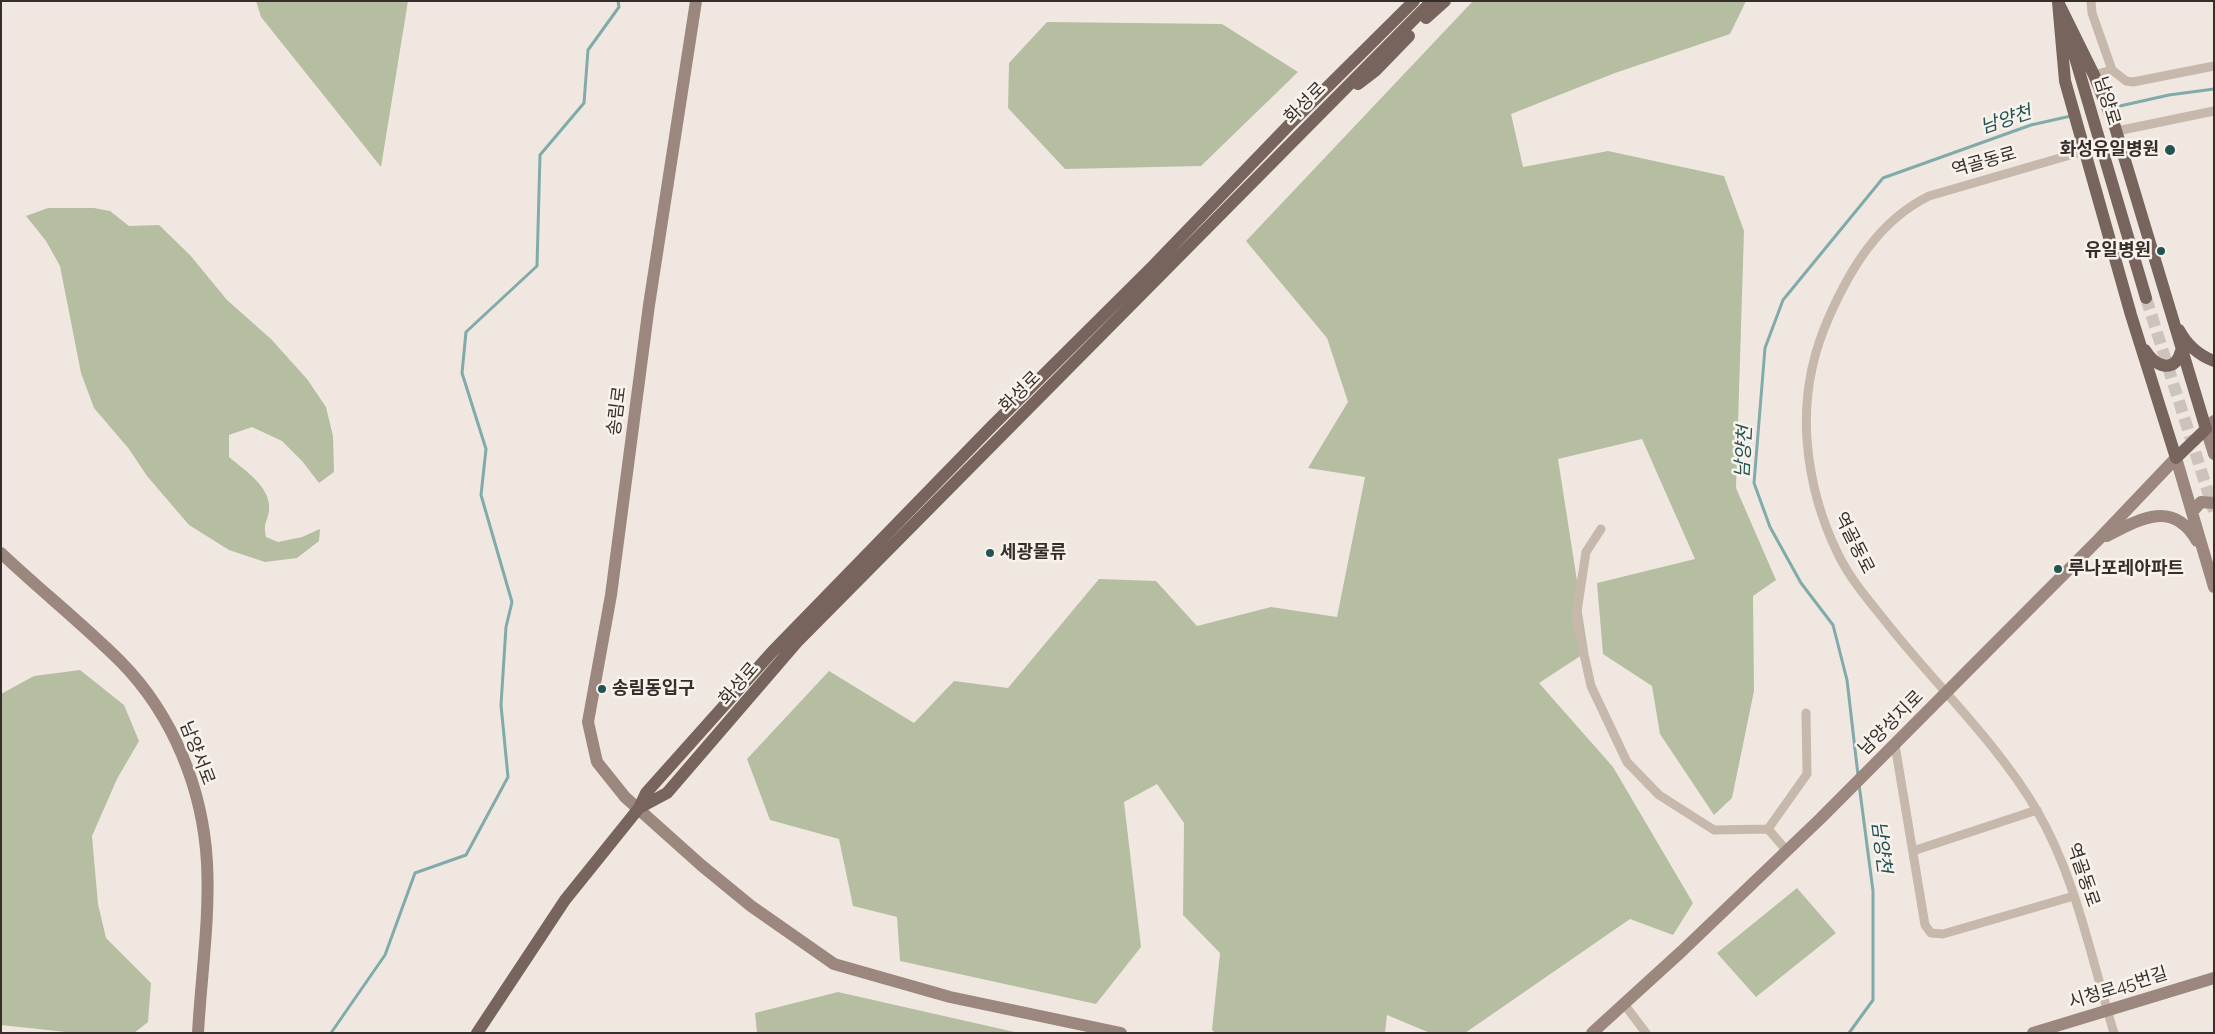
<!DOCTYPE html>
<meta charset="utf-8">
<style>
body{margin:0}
#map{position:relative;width:2215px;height:1034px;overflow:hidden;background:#f0e8e0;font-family:Raleway,sans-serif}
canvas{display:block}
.frame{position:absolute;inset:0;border:2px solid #362e2a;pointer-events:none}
</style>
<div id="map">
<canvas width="2215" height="1034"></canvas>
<div class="frame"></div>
</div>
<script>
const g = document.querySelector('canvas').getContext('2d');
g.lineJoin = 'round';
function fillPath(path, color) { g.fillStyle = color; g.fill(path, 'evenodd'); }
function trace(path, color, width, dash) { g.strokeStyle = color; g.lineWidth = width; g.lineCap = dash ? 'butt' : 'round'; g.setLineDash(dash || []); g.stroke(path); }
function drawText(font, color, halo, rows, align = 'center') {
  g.font = font + ' Raleway,"Noto Sans KR",sans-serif'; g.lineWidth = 5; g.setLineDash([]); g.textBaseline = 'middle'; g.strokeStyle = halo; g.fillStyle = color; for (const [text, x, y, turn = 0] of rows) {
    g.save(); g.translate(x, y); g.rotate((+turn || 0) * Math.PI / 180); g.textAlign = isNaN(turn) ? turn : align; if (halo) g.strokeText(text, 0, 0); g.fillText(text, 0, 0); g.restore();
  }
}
fillPath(new Path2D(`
 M256,1h152l-27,166 -120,-150z
 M1473,1h273l-16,33 -115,39 -104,41 12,53 85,-16 116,25 20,55 -8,257 40,92 -23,16 1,95 -22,107 -18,17 -54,-81 -8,-48 -49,-32 -6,-71 98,-24 -53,-120 -84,20 30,192 -49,32 74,84 80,136 -20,32 -43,-16 -165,114h-35l-43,-18 -2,18h-170l-3,-3 8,-77 -37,-38 1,-92 -27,-39 -33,18 17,145 -45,57 -196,-43 -3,-44 -44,-11 -14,-67 -69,-19 -23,-61 82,-88 85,52 40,-42 54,7 91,-109 57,2 41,45 74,-19 66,10 28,-140 -57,-9 40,-66 -21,-64 -81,-97z
 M1047,22l175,2 76,48 -97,94 -136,3 -57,-61 1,-45z
 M48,208h46l16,3 19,15 30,-1 31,30 37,45 44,39 36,40 19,28 7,29 1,36 -15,11 -17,-22 -20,-20 -30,-14 -23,8v22c15,13 43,30 40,54 -2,12 -6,12 -3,26l12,5 24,-5 18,-8 -1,12 -22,17 -32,4 -36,-12 -40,-25 -42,-49 -18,-27 -35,-41 -13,-35 -21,-107 -14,-25 -20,-25z
 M80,670l44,35 15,36 -22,38 -25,57 6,68 8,34 45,45 -3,39 -14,11h-59l-74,-8v-331l33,-18z
 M1797,888l39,45 -80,64 -39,-44z
 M838,992l181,41h-262l-2,-20z`), '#b5bea1');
trace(new Path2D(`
 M2111,108l58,-13 45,-6
 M1858,775l-11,-95 -14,-55 -32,-42 -31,-56 -16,-44 11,-135 18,-48 100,-122 148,-53 40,-9
 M331,1033l54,-78 30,-82 51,-18 42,-78 -7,-72 5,-78 6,-25 -31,-107 5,-46 -24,-76 4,-41 71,-66 3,-111 44,-52 4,-53 31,-43 -1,-6
 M1849,1033l24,-33v-109l-14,-107`), '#81aaab', 3);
trace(new Path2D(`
 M2146,298l68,213`), '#cbc3bc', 12, [12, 6]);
trace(new Path2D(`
 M2091,1l1,12 20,57 -18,5
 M2112,70l14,11 7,1 81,-16
 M2117,131l97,-20
 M2084,151l-155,45c-49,24 -78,71 -100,121 -17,38 -25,81 -22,123 3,40 14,80 32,116 13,26 33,48 51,71 47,59 108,117 146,182 40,68 55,149 78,224
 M1601,529l-15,23 -10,66 15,68 36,76 32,33 55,35 54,-1 19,22
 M1895,745l30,180 6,8 12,1 131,-38
 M1768,829l39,-55 -1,-61
 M1913,851l124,-41
 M1624,1004l22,29`), '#c7b8ac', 9);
trace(new Path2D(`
 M696,1l-47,304 -38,290 -23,127 9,40 28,35 76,68 50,41 83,58 116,33 171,36
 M2214,421l-8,8 8,25
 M2192,512l9,-10 13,1
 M2107,536c32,-17 66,-37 90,5
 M1,553c39,37 82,71 120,109 52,53 82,127 86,201 3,56 -6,114 -9,170
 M1592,1033l90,-82 138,-132 278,-279 78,-82 38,129
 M2033,1033l181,-55`), '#9b877e', 12);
trace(new Path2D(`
 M2058,2l36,73 21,52 91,302 -30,29 -45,-143 -66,-234z
 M1426,18l19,-17
 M2069,37l77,261
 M1358,84l17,-13 34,-35
 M2179,330c8,15 19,25 35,31
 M2145,350c9,16 30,25 36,1
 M639,808l28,-15 130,-151 635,-641
 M477,1033l88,-133 74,-92 7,-15 126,-141 219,-225 161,-160 139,-144 123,-122`), '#77655d', 12);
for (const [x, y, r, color] of [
 [2170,150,6,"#245354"],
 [2161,251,5,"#245354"],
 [990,553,5,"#245354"],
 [2058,569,5,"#245354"],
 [602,689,5,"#245354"]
]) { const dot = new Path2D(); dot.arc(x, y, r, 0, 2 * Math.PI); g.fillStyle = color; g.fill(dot); trace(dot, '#f8f2ec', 2); }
drawText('18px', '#362e2a', '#f8f2ec', [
 ["남양로",2107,101,73],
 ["화성로",1305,103,-45],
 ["역골동로",1984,162,-16],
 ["화성로",1020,392,-45],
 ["송림로",617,411,-83],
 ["역골동로",1854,543,63],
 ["화성로",739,684,-49],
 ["남양성지로",1891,723,-45],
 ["남양서로",197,753,69],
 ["역골동로",2083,875,71],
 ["시청로45번길",2118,988,-17]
]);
drawText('bold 18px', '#362e2a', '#f8f2ec', [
 ["화성유일병원",2159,150,"right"],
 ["유일병원",2151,251,"right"],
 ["세광물류",1000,553],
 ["루나포레아파트",2068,569],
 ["송림동입구",612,689]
], 'left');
drawText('italic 19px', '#245354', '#f8f2ec', [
 ["남양천",2006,120,-18],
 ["남양천",1744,452,-87],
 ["남양천",1881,847,83]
]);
</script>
